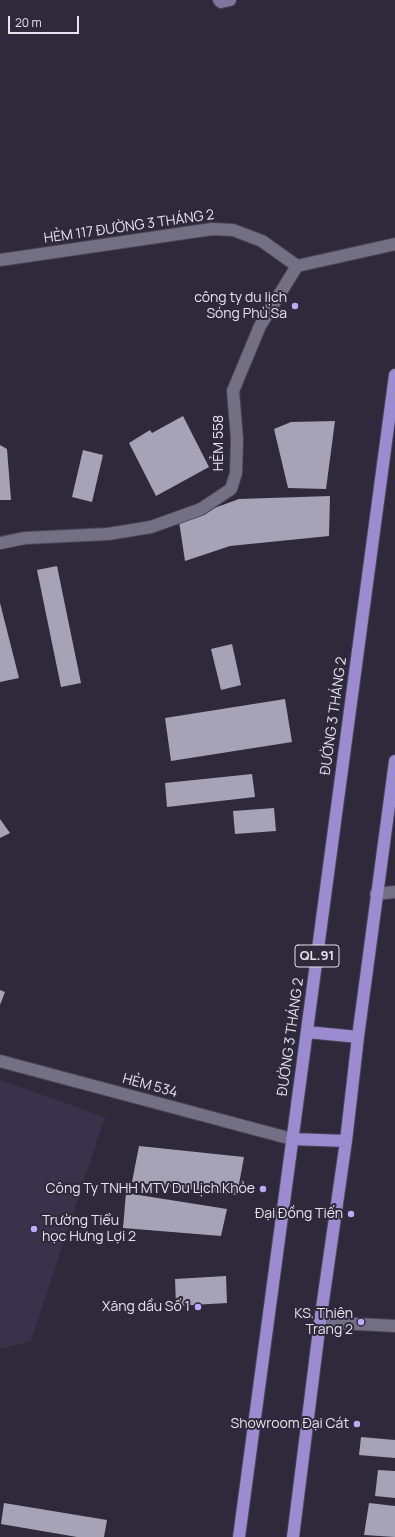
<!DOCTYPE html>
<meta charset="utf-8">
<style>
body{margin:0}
#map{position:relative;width:395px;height:1537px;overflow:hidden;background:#2e2a3c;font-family:Manrope,sans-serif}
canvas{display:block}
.scale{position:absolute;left:8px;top:16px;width:71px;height:18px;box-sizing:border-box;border:2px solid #e5e3ee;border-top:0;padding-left:5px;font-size:12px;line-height:14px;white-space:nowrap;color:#e5e3ee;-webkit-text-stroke:3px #2e2a3c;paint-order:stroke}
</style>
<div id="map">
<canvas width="395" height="1537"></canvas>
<div class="scale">20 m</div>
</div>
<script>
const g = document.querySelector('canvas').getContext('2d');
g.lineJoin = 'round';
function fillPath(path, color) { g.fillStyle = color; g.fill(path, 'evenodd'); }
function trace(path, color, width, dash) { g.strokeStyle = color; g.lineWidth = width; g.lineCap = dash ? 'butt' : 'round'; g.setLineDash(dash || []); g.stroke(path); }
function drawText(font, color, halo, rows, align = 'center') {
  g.font = font + ' Manrope,sans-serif'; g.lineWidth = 4; g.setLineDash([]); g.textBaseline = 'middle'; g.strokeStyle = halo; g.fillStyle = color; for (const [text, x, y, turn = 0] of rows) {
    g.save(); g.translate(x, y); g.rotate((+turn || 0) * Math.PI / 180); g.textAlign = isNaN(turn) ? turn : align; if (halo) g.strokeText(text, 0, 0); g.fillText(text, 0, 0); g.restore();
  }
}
fillPath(new Path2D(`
 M0,1080l105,37 -74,224 -31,8z`), '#38324a');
fillPath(new Path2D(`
 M183,416l26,51 -53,29 -27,-53 21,-13 2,3z
 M335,421l-9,68 -38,-1 -14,-59 17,-7z
 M0,445l7,4 4,51h-11z
 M83,450l20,5 -11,47 -20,-5z
 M330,496l-1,40 -99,10 -45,15 -6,-40 60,-22z
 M57,566l24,117 -20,4 -24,-117z
 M0,603l19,75 -19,4z
 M232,644l9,41 -20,5 -10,-41z
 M285,699l7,43 -121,19 -6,-43z
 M252,774l3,23 -88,10 -2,-24z
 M274,808l2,23 -41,3 -2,-23z
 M0,819l10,14 -10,5z
 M0,990l5,2 -5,13z
 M139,1146l105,11 -7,38 -105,-13z
 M126,1193l101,16 -6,27 -98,-8z
 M226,1276l1,27 -51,3 -1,-27z
 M361,1437l34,3v18l-36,-3z
 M378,1470l17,1v27l-20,-2z
 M4,1503l103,17 -3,17h-27l-76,-13z
 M369,1503l26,3v31l-31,-2z`), '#a6a2b7');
const lane = new Path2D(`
 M0,1061l292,78`);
const street = new Path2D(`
 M0,260l212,-31 21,1 29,11 35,25 98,-22
 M0,543l25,-5 83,-4 43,-7 50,-18 30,-20 5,-16 1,-34 -4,-48 27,-65 37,-60
 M376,894l19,-2
 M320,1322l75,4`);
const secondary = new Path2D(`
 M219,0l2,2 9,-2`);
const highway = new Path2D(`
 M307,1032l51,5
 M292,1139l54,2
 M239,1537l156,-1162
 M293,1537l27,-215 26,-181 12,-104 37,-276`);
trace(lane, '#484553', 14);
trace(street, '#484553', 14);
trace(secondary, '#484553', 14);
trace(highway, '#484553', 14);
trace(lane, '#736f84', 12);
trace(street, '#736f84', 12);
trace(secondary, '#7f779b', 12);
trace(highway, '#9b8bd0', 12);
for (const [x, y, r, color] of [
 [295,306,4,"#bbaaf6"],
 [263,1189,4,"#bbaaf6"],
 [351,1214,4,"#bbaaf6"],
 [34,1229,4,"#bbaaf6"],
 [198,1307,4,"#bbaaf6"],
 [361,1322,4,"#bbaaf6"],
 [357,1424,4,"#bbaaf6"]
]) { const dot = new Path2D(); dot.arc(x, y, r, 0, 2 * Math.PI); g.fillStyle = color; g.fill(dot); trace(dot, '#2e2a3c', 1.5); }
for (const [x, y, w] of [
 [317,956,44]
]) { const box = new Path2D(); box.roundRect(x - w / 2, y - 11, w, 22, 3); g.fillStyle = '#2e2a3c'; g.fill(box); trace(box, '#e5e3ee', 1); }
drawText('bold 13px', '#e5e3ee', null, [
 ["QL.91",317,956]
]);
drawText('14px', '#e5e3ee', '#2e2a3c', [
 ["HẺM 117 ĐƯỜNG 3 THÁNG 2",129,227,-8],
 ["HẺM 558",219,443,-90],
 ["ĐƯỜNG 3 THÁNG 2",334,716,-82],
 ["ĐƯỜNG 3 THÁNG 2",291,1037,-82],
 ["HẺM 534",150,1086,15]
]);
drawText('14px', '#e5e3ee', '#2e2a3c', [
 ["công ty du lịch",287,298],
 ["Sóng Phù Sa",287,314],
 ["Công Ty TNHH MTV Du Lịch Khỏe",255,1189],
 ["Đại Đồng Tiến",343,1214],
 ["Trường Tiểu",42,1221,"left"],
 ["học Hưng Lợi 2",42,1237,"left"],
 ["Xăng dầu Số 1",190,1307],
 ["KS. Thiên",353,1314],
 ["Trang 2",353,1330],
 ["Showroom Đại Cát",349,1424]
], 'right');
</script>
